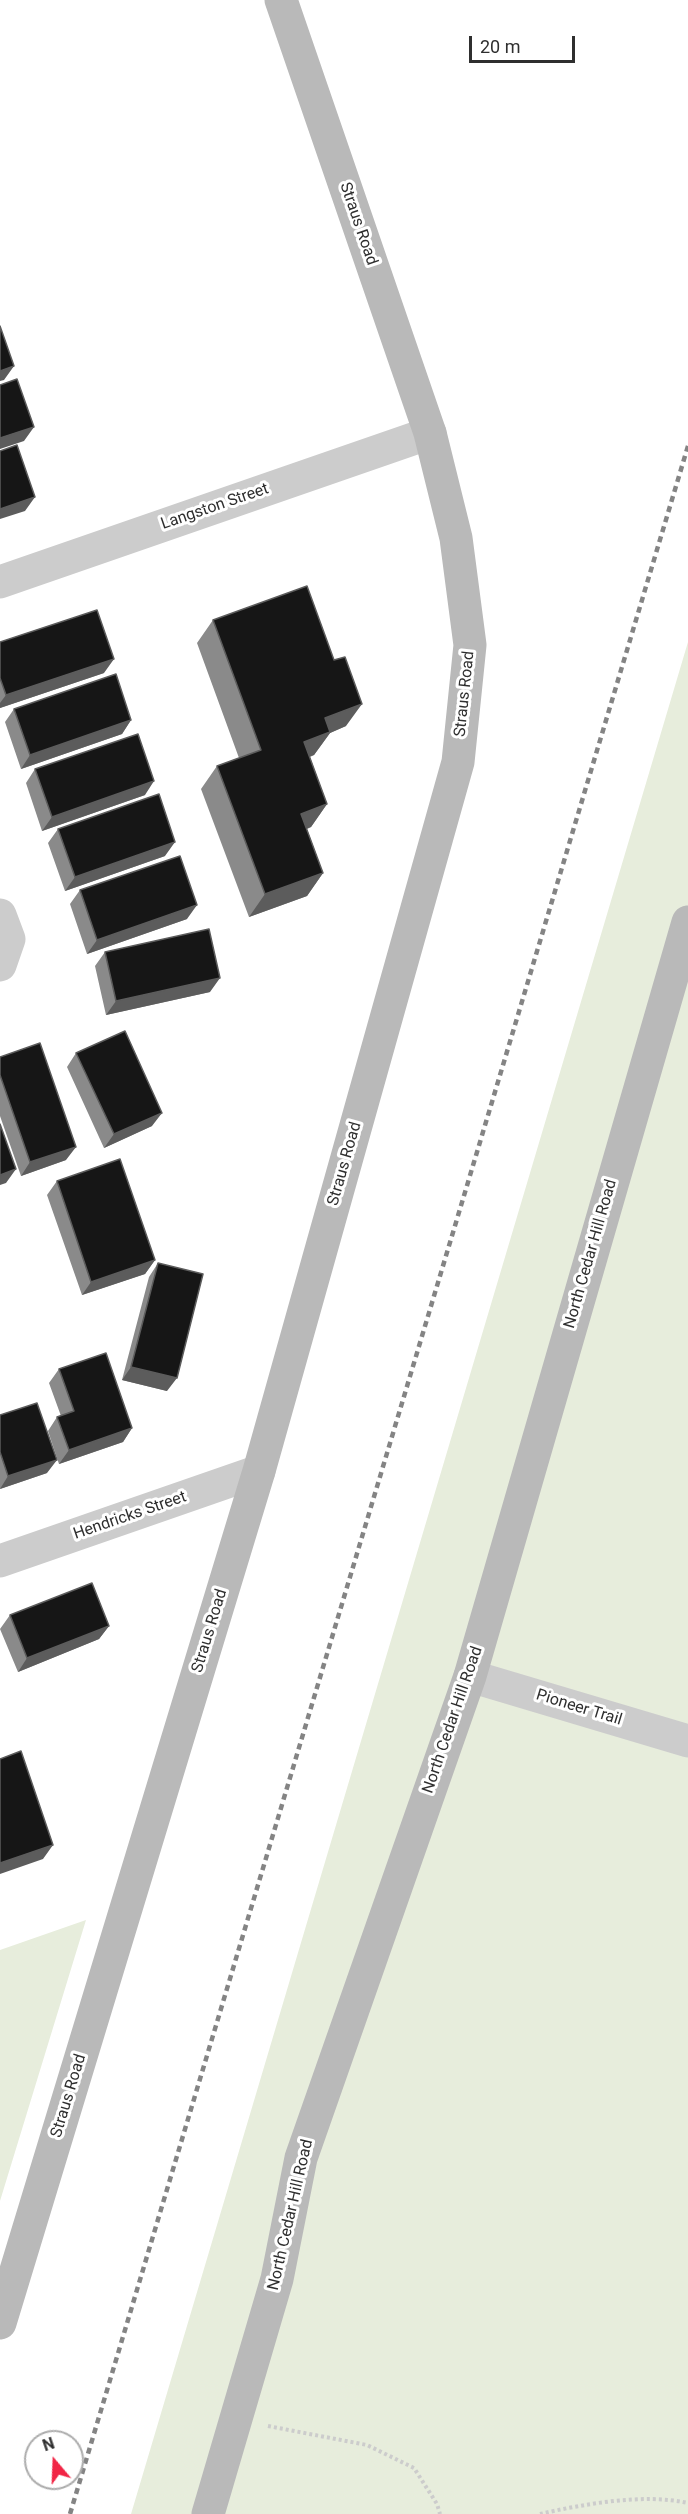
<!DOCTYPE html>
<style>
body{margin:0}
#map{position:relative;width:688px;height:2514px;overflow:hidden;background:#fff;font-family:Roboto,sans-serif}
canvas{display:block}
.north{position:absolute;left:24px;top:2430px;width:60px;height:60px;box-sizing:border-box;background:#fff;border:2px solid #acacac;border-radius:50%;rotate:341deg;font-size:16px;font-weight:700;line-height:24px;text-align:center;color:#2f2f2f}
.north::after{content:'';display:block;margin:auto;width:21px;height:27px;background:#f12545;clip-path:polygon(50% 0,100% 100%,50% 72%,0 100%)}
.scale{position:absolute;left:469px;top:36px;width:106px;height:27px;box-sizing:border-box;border:3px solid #2f2f2f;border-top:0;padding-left:8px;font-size:18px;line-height:21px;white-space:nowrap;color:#2f2f2f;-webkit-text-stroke:4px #fff;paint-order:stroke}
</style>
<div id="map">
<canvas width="688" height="2514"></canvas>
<div class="north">N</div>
<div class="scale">20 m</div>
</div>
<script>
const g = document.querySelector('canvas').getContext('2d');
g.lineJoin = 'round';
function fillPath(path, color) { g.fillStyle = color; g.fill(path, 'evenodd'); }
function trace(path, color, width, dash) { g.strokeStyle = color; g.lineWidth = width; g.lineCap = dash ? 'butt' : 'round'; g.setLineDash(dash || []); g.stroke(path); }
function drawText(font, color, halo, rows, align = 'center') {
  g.font = font + ' Roboto,sans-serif'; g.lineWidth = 6; g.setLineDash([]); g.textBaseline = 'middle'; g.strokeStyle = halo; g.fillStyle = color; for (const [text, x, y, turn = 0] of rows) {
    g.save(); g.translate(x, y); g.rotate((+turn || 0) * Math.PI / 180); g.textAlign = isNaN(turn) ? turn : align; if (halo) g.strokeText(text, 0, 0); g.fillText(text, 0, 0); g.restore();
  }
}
fillPath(new Path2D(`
 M688,642v1872h-557z
 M86,1920l-86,281v-251z`), '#e7eddc');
trace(new Path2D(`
 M268,2426l99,19 47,23 23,36 3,10
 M540,2514c44,-10 104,-21 148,-11`), '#ccc', 4, [3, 3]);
trace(new Path2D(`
 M0,582l430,-149
 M0,915l9,24 -9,26
 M0,1561l259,-90
 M470,1676l218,65`), '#ccc', 33);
trace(new Path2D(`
 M0,2323l259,-852 199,-709 12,-117 -14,-107 -26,-105 -149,-433
 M208,2514l69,-235 24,-121 169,-482 218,-754`), '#b9b9b9', 33);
trace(new Path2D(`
 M70,2514l618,-2068`), '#848484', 4.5, [6, 4.5]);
fillPath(new Path2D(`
 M213,620l133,106 -16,7 -16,22 -4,2 17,47 -16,23 -4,2 16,44 -16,23 -58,21 -48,-128 16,-23 22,-8 -42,-115z
 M0,642l104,31 -104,35z
 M14,709l117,11 -9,14 -101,35 -16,-47z
 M35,769l110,26 -103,36 -16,-48z
 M58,829l107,27 -100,35 -17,-48z
 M80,890l107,29 -100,35 -17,-50z
 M105,952l105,40 -104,23 -11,-49z
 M76,1053l76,73 -48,22 -37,-81z
 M0,1057l66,103 -45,16 -21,-60z
 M57,1181l98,79 -10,14 -63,21 -35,-100z
 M158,1263l9,128 -45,-11 27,-103z
 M59,1369l73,59 -9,14 -64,22 -11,-33 9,-14 4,-1 -12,-33z
 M0,1415l47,58 -47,16z
 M10,1615l99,11 -10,13 -81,33 -18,-43z`), '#8a8a8a');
fillPath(new Path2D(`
 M14,366l-10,14 -4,1v-10z
 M34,427l-10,14 -24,8v-11z
 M35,497l-10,14 -25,8v-10z
 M114,659l-10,14 -104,35v-5l6,-8z
 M362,704l-16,22 -16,7 -16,22 -26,9 16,-22 21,-24z
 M131,720l-9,14 -101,35 9,-14z
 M154,781l-9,14 -103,36 10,-14z
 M327,804l-16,23 -25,10 15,-23z
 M175,842l-10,14 -100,35 10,-14z
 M323,873l-16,23 -58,21 16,-23z
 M197,905l-10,14 -100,35 10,-14z
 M220,978l-10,14 -104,23 10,-14z
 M162,1113l-10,13 -48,22 10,-14z
 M76,1147l-10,13 -45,16 9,-14z
 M16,1169l-10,14 -6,2v-10z
 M155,1260l-10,14 -63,21 9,-13z
 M131,1367l46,11 -10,13 -45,-11z
 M132,1428l-9,14 -64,22 10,-14z
 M57,1460l-10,13 -47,16 8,-13z
 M109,1626l-10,13 -81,33 9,-14z
 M53,1845l-10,14 -43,15v-11z`), '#5c5c5c');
const building = new Path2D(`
 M0,326l14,40 -14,5z
 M17,379l17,48 -34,11v-53z
 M17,445l18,52 -35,12v-58z
 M307,586l27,74 11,-3 17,47 -37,14 5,14 -26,10 23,62 -26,10 22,59 -58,21 -48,-128 44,-16 -48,-130z
 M97,610l17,49 -108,36 -6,-17v-36z
 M116,674l15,46 -101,35 -16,-46z
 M138,734l16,47 -102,36 -17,-48z
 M159,794l16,48 -100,35 -17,-48z
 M180,856l17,49 -100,35 -17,-50z
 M209,929l11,49 -104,23 -11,-49z
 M125,1031l37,82 -48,21 -38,-81z
 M40,1043l36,104 -46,15 -30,-87v-18z
 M0,1124l16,45 -16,6z
 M120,1159l35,101 -64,22 -34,-101z
 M158,1263l45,11 -26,104 -46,-11z
 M106,1353l26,75 -63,22 -12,-33 17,-6 -15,-42z
 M37,1403l20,57 -49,16 -8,-24v-37z
 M92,1583l17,43 -82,32 -17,-43z
 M21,1751l32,94 -53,18v-104z`);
fillPath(building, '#161616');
trace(building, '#5c5c5c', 1.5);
drawText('16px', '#2f2f2f', '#fff', [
 ["Straus Road",358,224,71],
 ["Langston Street",215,507,-19],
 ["Straus Road",465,694,-84],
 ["Straus Road",345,1164,-74],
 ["North Cedar Hill Road",591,1254,-74],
 ["Hendricks Street",130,1516,-19],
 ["Straus Road",210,1631,-73],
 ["Pioneer Trail",579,1708,17],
 ["North Cedar Hill Road",453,1720,-71],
 ["Straus Road",69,2096,-73],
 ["North Cedar Hill Road",291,2215,-77]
]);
</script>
